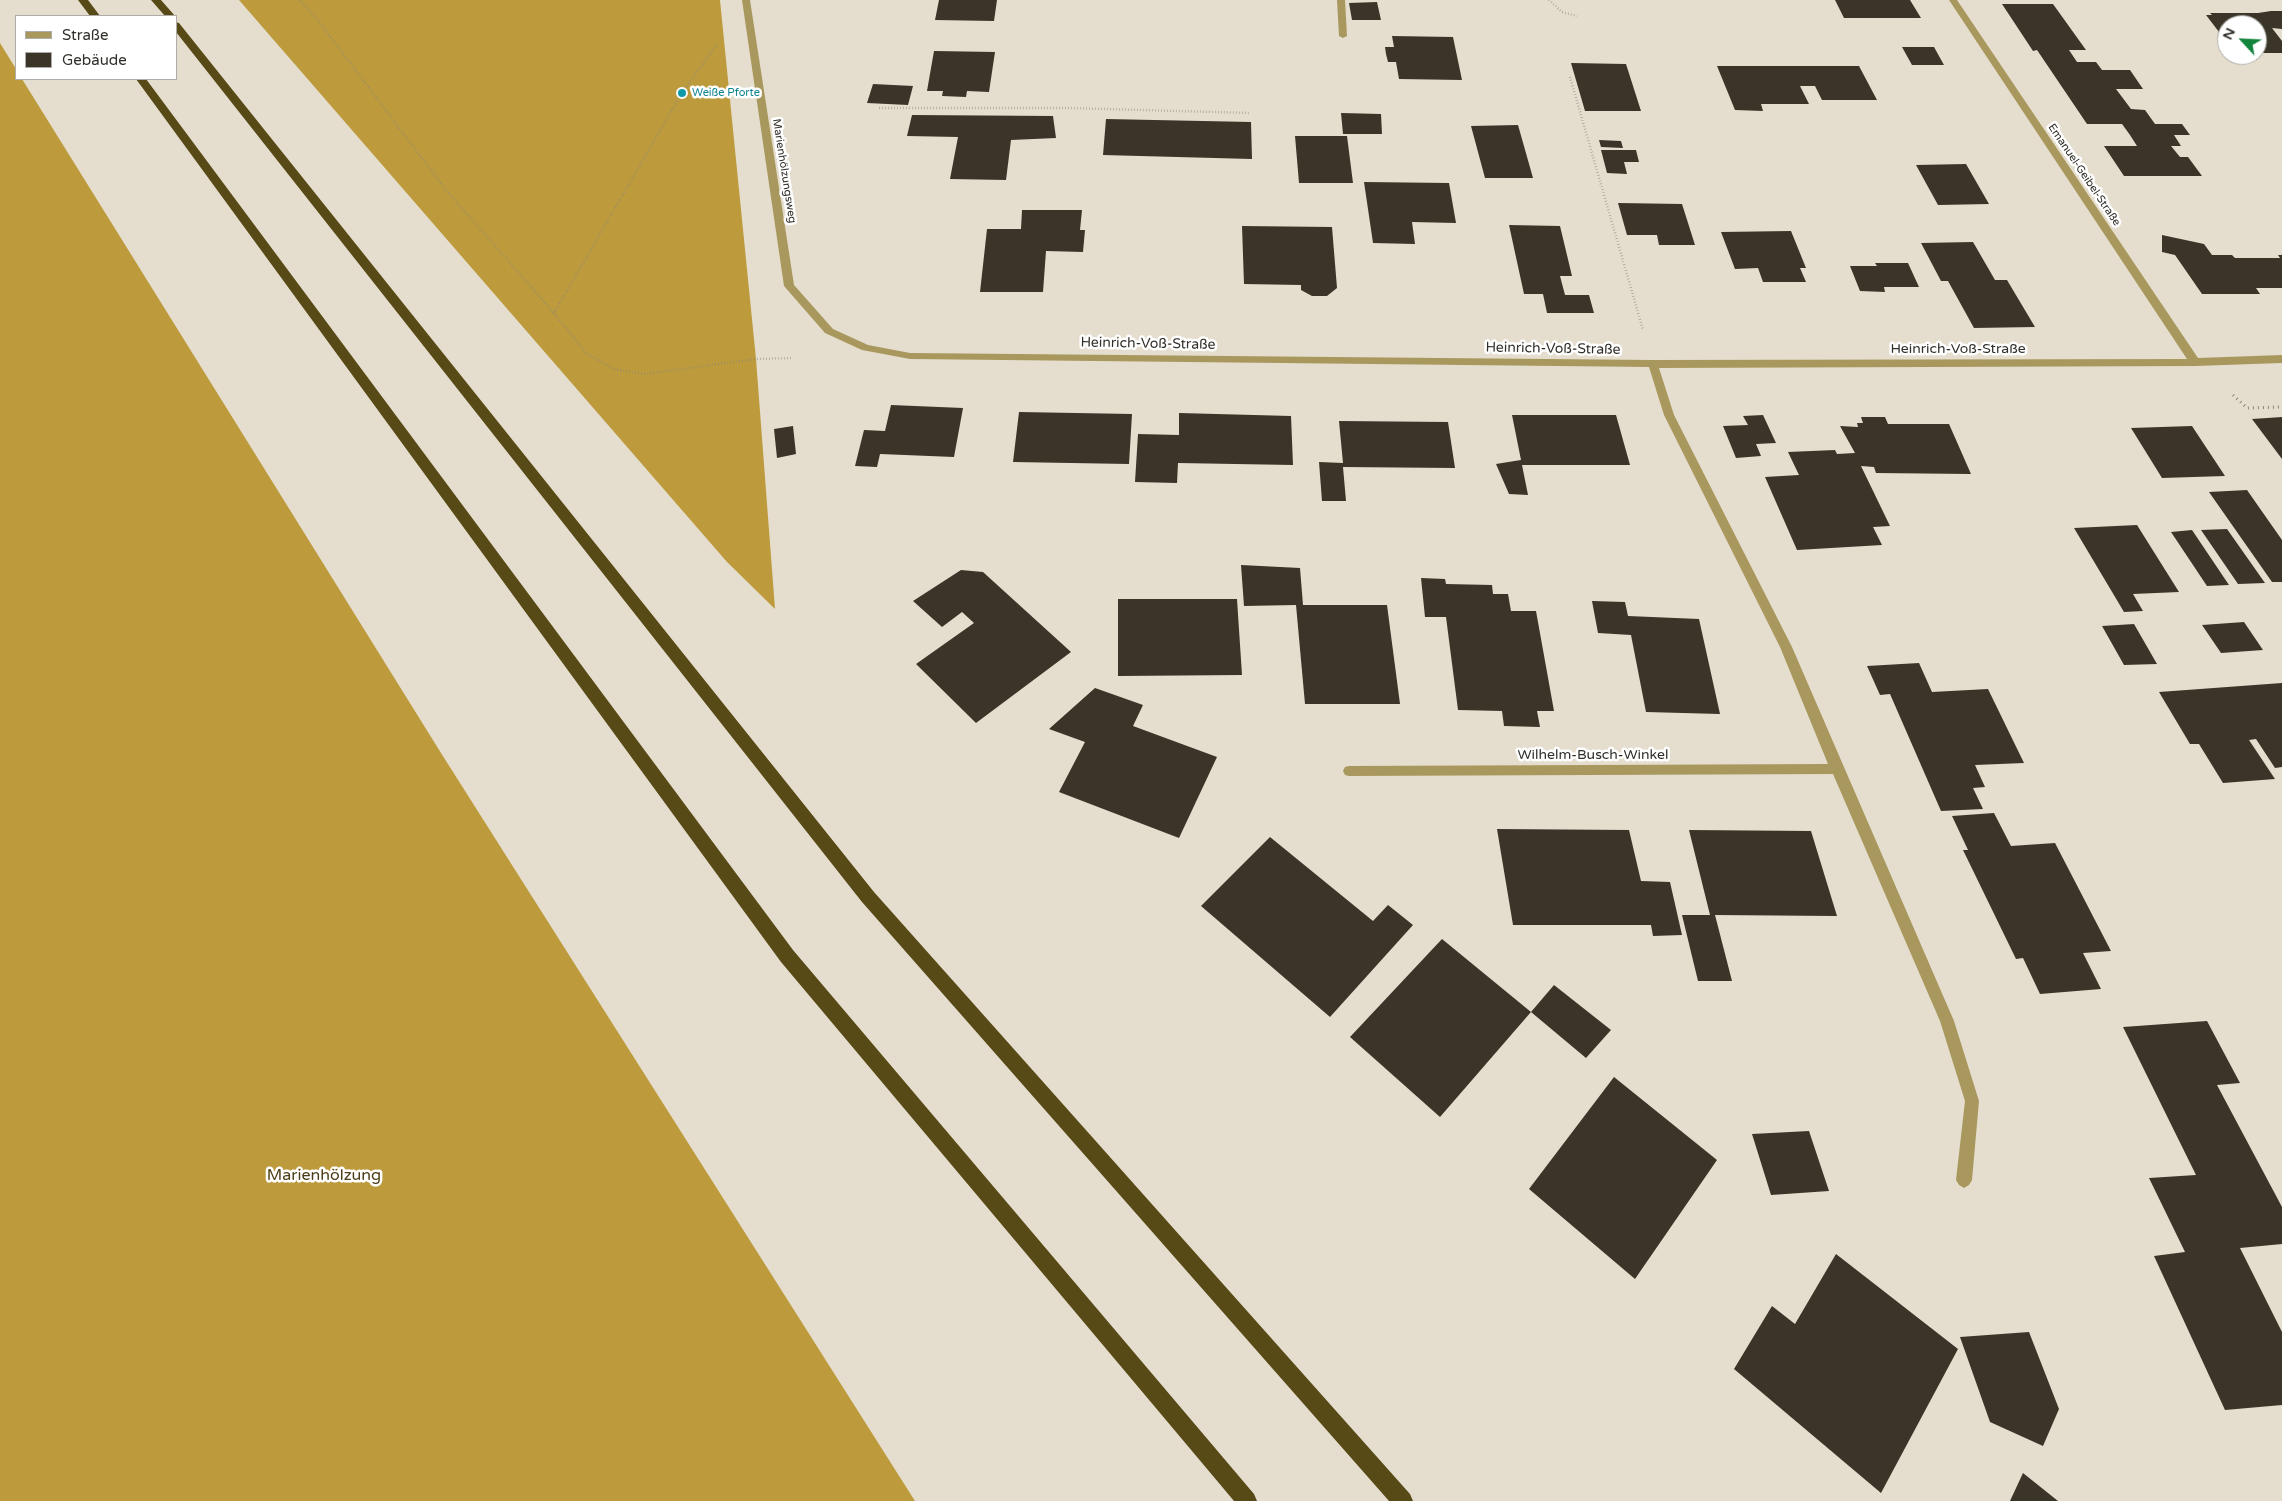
<!DOCTYPE html>
<meta charset="utf-8">
<style>
body{margin:0}
#map{position:relative;width:2282px;height:1501px;overflow:hidden;background:#e5dece;font-family:"Varela Round",sans-serif}
canvas{display:block}
.legend{position:absolute;left:15px;top:15px;width:162px;height:65px;box-sizing:border-box;background:#fff;border:1px solid #adaca9;margin:0;padding:6px 9px;list-style:none;font-size:15px;color:#312f29}
.legend li{display:flex;align-items:center;gap:10px;height:25px}
.legend b{width:25px;border:1px solid #adaca9}
.north{position:absolute;left:2217px;top:15px;width:50px;height:50px;box-sizing:border-box;background:#fff;border:1px solid #adaca9;border-radius:50%;rotate:295deg;font-size:14px;font-weight:700;line-height:20px;text-align:center;color:#312f29}
.north::after{content:'';display:block;margin:auto;width:18px;height:22px;background:#13843c;clip-path:polygon(50% 0,100% 100%,50% 72%,0 100%)}
</style>
<div id="map">
<canvas width="2282" height="1501"></canvas>
<ul class="legend">
<li><b style="height:6px;background:#a9985d"></b>Straße</li>
<li><b style="height:14px;background:#3a3528"></b>Gebäude</li>
</ul>
<div class="north">N</div>
</div>
<script>
const g = document.querySelector('canvas').getContext('2d');
g.lineJoin = 'round';
function fillPath(path, color) { g.fillStyle = color; g.fill(path, 'evenodd'); }
function trace(path, color, width, dash) { g.strokeStyle = color; g.lineWidth = width; g.lineCap = dash ? 'butt' : 'round'; g.setLineDash(dash || []); g.stroke(path); }
function drawText(font, color, halo, rows, align = 'center') {
  g.font = font + ' "Varela Round",sans-serif'; g.lineWidth = 5; g.setLineDash([]); g.textBaseline = 'middle'; g.strokeStyle = halo; g.fillStyle = color; for (const [text, x, y, turn = 0] of rows) {
    g.save(); g.translate(x, y); g.rotate((+turn || 0) * Math.PI / 180); g.textAlign = isNaN(turn) ? turn : align; if (halo) g.strokeText(text, 0, 0); g.fillText(text, 0, 0); g.restore();
  }
}
fillPath(new Path2D(`
 M239,0h481l36,359 19,250 -48,-47z
 M0,43l16,26v10h6l419,674 474,748h-915z`), '#bd9b3d');
fillPath(new Path2D(`
 M939,0h58l-3,21 -59,-1z
 M1835,0h75l11,18h-77z
 M1377,2l4,18h-29l-3,-17z
 M2002,4h51l33,46h-17l8,12h19l6,8h28l13,19h-27l15,20 14,1 10,14h27l8,11h-16l7,11h-10l9,11h8l14,19h-78l-20,-30h33l-7,-11 -8,-11h-35l-50,-74 -4,1z
 M2271,11h11v18l-10,-1 10,13v12h-25v-28h-30v9l-2,-2h-6l-13,-17h6l-2,-2h48z
 M1392,36l61,1 9,43 -63,-1 -3,-17h-8l-2,-8 -1,-7h9z
 M1902,47h32l10,18h-32z
 M934,51l61,1 -6,40 -22,-1 -1,6 -24,-1 1,-5h-16z
 M1571,63l55,1 15,47h-56z
 M1717,66h142l18,34h-55l-7,-14h-15l9,18h-48l2,7 -28,-1z
 M873,84l40,2 -5,19 -41,-2z
 M1341,113l40,1 1,20h-39z
 M912,115l141,1 3,22 -45,2 -5,40 -56,-1 8,-42 -51,-1z
 M1106,119l145,3 1,37 -149,-4z
 M1518,125l15,53h-48l-14,-52z
 M1295,136h52l6,47h-54z
 M1599,140l22,1 2,7 -22,-1z
 M1601,150h35l3,12h-15l3,12 -20,-1z
 M1966,164l23,40 -51,1 -22,-40z
 M1364,182l85,1 7,40 -44,-1 3,22 -42,-1z
 M1618,203l64,1 13,41h-36l-2,-10h-30z
 M1022,210h60l-2,20h5l-2,22 -37,-1 -3,41h-63l7,-63h34z
 M1509,225l51,1 12,50h-12l5,19h24l5,18h-47l-4,-19h-19z
 M1242,226l90,1 5,61 -10,8h-15l-11,-6v-5l-57,-1z
 M1791,231l15,37h-6l6,14h-43l-5,-14 -23,1 -14,-37z
 M2162,235l42,9 8,11h20l3,3h45l-2,-3h4v33h-26l4,6h-58l-27,-39 -13,-3z
 M1973,242l22,38h12l28,47 -61,1 -26,-47h-7l-20,-38z
 M1875,263h33l11,24h-35l1,5 -25,-1 -10,-25h27z
 M891,405l72,3 -9,49 -74,-3 -3,13 -22,-1 9,-36 21,1z
 M1019,412l113,2 -3,50 -116,-2z
 M1179,413l112,3 2,49 -115,-2 -1,20 -42,-1 3,-48 41,1z
 M1512,415h104l14,50h-108l6,30 -19,-1 -13,-30 25,-4z
 M1763,415l13,28 -20,1 5,12 -25,2 -13,-32 25,-1 -5,-9z
 M1861,417h24l3,7h61l22,50 -95,-1 -2,-6 -13,-1 29,60 -17,1 9,18 -85,5 -32,-73 34,-2 -11,-23 47,-2 2,4 18,-1 -15,-27 18,1 -1,-4h6z
 M2282,417v42l-30,-40z
 M1339,421l109,1 7,46 -112,-1 3,34h-24l-3,-39 24,1z
 M793,426l3,28 -19,4 -3,-29z
 M2192,426l33,50 -63,2 -31,-50z
 M2247,490l35,50v42h-10l-63,-90z
 M2137,525l42,67 -46,2 10,17 -19,1 -50,-84z
 M2227,529l38,54 -27,1 -37,-54z
 M2192,530l37,55 -22,1 -36,-54z
 M1241,565l59,3 3,37h84l13,99h-95l-9,-99 -52,1z
 M961,570l22,2 88,80 -95,71 -60,-59 58,-41 -12,-11 -20,15 -29,-26z
 M1421,578l24,1 1,5 46,1 1,9h15l3,17h25l18,100h-17l3,16 -36,-1 -2,-15 -44,-1 -12,-93h-21z
 M1118,599h119l5,76 -124,1z
 M1592,601l33,1 3,14 71,3 21,95 -74,-2 -15,-77 -33,-2z
 M2244,622l19,28 -42,3 -19,-28z
 M2134,624l23,40 -33,1 -22,-39z
 M1919,663l13,29 56,-3 36,74 -49,2 10,22 -12,1 10,21 -42,2 -51,-117 -10,1 -13,-29z
 M2282,683v84l-7,1 -19,-29 -7,1 26,39 -52,4 -24,-39h-9l-31,-52z
 M1095,688l48,17 -10,21 84,31 -38,81 -120,-46 26,-50 -36,-13z
 M1994,813l17,33 44,-3 56,108 -28,2 18,36 -61,5 -17,-36 -7,1 -53,-109h5l-16,-34z
 M1497,829l132,1 12,51 29,1 12,53 -29,1 -2,-11h-138z
 M1689,830l122,1 26,85 -122,-1 17,66h-34l-16,-66h28z
 M1270,837l103,84 15,-16 25,20 -83,92 -129,-111z
 M1442,939l89,73 -91,105 -90,-80z
 M1554,985l57,45 -25,28 -55,-46z
 M2207,1021l33,62 -23,2 65,122v37l-42,4 42,84v73l-57,5 -71,-154 31,-4 -36,-74 47,-3 -73,-148z
 M1614,1077l103,83 -82,119 -106,-90z
 M1809,1131l20,60 -58,4 -19,-61z
 M1836,1254l122,95 -77,144 -147,-124 38,-63 23,18z
 M2029,1332l30,77 -16,37 -53,-24 -30,-85z
 M2023,1473l35,28h-48z`), '#3a3528');
trace(new Path2D(`
 M300,0l20,23 126,167 108,123 128,-220 35,-49
 M1549,0l13,12 15,4
 M1570,77l73,253
 M879,108h190l181,5
 M554,313l32,40 28,16 30,5 112,-15 37,-1`), '#89857a', 2.5, [0.5, 2.5]);
trace(new Path2D(`
 M2233,395l14,13 35,-1`), '#89857a', 3, [1, 4]);
fillPath(new Path2D(`
 M742,0h8l44,285 39,44 35,16 42,8 743,7 534,-1 -238,-359h8l241,358 84,-3v8l-87,3 -536,2 15,47 118,232 162,374 25,80 -7,79 -3,5 -5,3 -5,-3 -3,-5 9,-79 -25,-80 -107,-247 -484,2 -4,-1 -2,-4 2,-4 4,-1 479,-2 -48,-117 -116,-232 -15,-48 -739,-8 -48,-9 -37,-17 -41,-47z
 M1337,0h8l2,36 -4,2 -4,-2z`), '#a9985d');
fillPath(new Path2D(`
 M78,0h10l12,16h-10z
 M151,0h10l14,16h-10z
 M176,22l3,1 695,869 536,602 3,7h-24l-527,-599 -686,-870z
 M136,79h10l647,871 461,544 3,7h-23l-453,-539z`), '#584a16');
for (const [x, y, r, color] of [
 [682,93,5,"#0f9aa8"]
]) { const dot = new Path2D(); dot.arc(x, y, r, 0, 2 * Math.PI); g.fillStyle = color; g.fill(dot); trace(dot, '#fff', 2); }
drawText('11px', '#0d838f', '#fff', [
 ["Weiße Pforte",692,93]
], 'left');
drawText('11px', '#312f29', '#fff', [
 ["Marienhölzungsweg",784,171,81],
 ["Emanuel-Geibel-Straße",2084,175,56]
]);
drawText('14px', '#312f29', '#fff', [
 ["Heinrich-Voß-Straße",1148,344,1],
 ["Heinrich-Voß-Straße",1553,349,1],
 ["Heinrich-Voß-Straße",1958,349],
 ["Wilhelm-Busch-Winkel",1593,755]
]);
drawText('16px', '#4b3d15', '#fff', [
 ["Marienhölzung",324,1176]
]);
</script>
